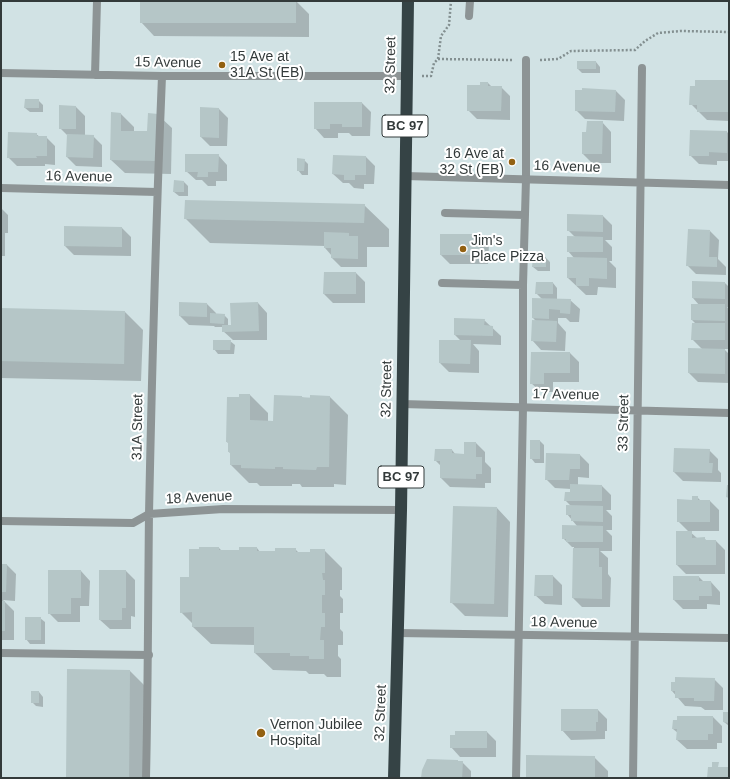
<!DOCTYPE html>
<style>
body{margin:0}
#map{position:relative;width:730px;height:779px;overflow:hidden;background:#d1e2e4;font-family:Helvetica,sans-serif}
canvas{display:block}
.frame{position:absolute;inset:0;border:2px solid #333a3a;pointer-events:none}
</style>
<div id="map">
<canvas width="730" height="779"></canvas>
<div class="frame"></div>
</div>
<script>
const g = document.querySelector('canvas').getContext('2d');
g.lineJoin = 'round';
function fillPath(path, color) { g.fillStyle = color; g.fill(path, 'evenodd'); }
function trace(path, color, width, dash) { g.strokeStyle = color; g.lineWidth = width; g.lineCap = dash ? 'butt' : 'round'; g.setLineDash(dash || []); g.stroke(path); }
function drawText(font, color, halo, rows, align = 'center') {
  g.font = font + ' Helvetica,sans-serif'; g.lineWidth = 4; g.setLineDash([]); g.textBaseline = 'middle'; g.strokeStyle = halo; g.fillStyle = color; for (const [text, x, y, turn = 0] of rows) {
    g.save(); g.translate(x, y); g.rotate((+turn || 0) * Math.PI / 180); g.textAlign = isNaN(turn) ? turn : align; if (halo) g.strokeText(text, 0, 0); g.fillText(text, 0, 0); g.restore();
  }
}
fillPath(new Path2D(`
 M141,1h155l13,13v23l-155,-1 -13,-14z
 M596,62l4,5v6h-18l-4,-4z
 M729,81v40l-22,-1 -16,-16z
 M488,83l4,4h9l9,9v24l-33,-1 -9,-9z
 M616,91l9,9 -1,21 -39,-2 -9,-9z
 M38,100l5,5v7h-13l-5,-4z
 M362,103l9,9 -1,24h-18l-3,-3h-11v5h-14l-9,-10z
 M76,107l9,9v20h8l9,9v22l-26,-1 -9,-9 1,-21 -8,-8z
 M219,109l9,9 -1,28h-17l-9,-9z
 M121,114l13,13v5h14l10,-17 14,13 -1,46 -46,-1 -14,-13z
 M602,122l9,10v31h-19l-9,-9 4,-21z
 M691,131l36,1 2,2v27h-12v4l-18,-1 -9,-9z
 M36,134l4,3h6l9,9v19l-10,-1v2h-28l-9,-9z
 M218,155l9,10v16h-11v5h-8l-6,-6h-6l-10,-9z
 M366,157l9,9 -1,18h-10v5l-10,-1 -5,-5h-6l-10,-9z
 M304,160l4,4v11h-6l-4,-5z
 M184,182l4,4v10h-9l-5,-4z
 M364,205l25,24v18h-22v20h-26l-9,-9v-2l-7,-8v-2l-115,-3 -25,-25z
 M1,208l7,7v18h-3v23h-4z
 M603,216l9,9v15h-7l7,7v14h-3l7,7v20l-18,-1 -1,8h-11l-18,-17 6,-20 -6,-7 7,-14 -7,-7z
 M122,228l9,9v19l-57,-1 -9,-9z
 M710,231l9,9 -1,19 8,8v8l-30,-1 -9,-9z
 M479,235l10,9 -1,20h-38l-9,-9z
 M546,258l4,4v9h-12l-5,-4z
 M356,273l9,9v21h-32l-9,-9z
 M693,282l32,1 4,4v20h-2l2,2v40h-5l5,5v29l-31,-1 -9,-9 13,-24 -10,-10 4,-15 -4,-4 7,-15 -6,-7z
 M553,283l4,5v11l13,1 10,9 -1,13h-9l-4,-4h-8v5l8,9 -1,19 -24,-1 -9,-10 4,-19 -3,-3 9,-19 -6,-6z
 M258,303l9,10v27h-34l-10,-9v-4h-8l-1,-1 -25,-1 -9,-9 27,-12 9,9v2h8l4,4v7h4z
 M1,309l124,3 18,18 -2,51 -140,-3z
 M484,320l17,16v9l-28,-1 6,7v22l-30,-1 -9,-9v-22h21l-6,-6z
 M230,341l5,4 -1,9h-16l-4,-5z
 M532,353h38l9,9v20h-26v10h-12l-10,-9z
 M240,395h10l18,18v9h6l28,-25 1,1 27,-1 18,18 -2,70 -12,-1v3h-32l-2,-3h-8v2h-32l-3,-3h-8l-18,-18v-11l-2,-2v-8l-2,-2z
 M540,441l4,4v18h-9l-4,-5z
 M476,443l9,9v10l6,6v15h-6v5l-35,-1 -9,-9v-12l-6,-6 17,-10 4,5h9z
 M709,450l9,9v11l3,3v9l-38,-1 -9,-9z
 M580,455l9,9v14l-11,-1v9h24l9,9v15h-5l6,6v14h-6l6,6v15h-12l8,7v16l3,4 -1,29h-28l-9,-9 1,-51h-2l-9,-9 14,-12 -10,-12 4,-8 -6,-6 6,-7v-4l-16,-1 -9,-9z
 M697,497l4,4h9l9,9v21h-30l8,7h7l3,3h9l9,9v24h-39l-9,-9 12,-33 -11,-11 15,-20z
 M497,508l13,14 -2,95 -43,-1 -14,-14z
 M219,548l3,3h18l17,-3 3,4h16l19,-3 4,4h12l13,-3 18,18v22h-2v6l3,3v14h-3v16l3,3v13h-5v11l3,3v18h-14l-3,-3h-15l-3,-3 -33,-1 -18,-17v-8l-44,-1 -18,-17v-3l-12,-12 9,-34z
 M1,565h6l9,9 -1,27 -12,-1 11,11v29h-13z
 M81,571l9,10 -1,25h-9v16h-22l-9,-9z
 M100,571h26l9,9v37l-4,-1v13h-21l-10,-9z
 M553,576l9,9v20l-17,-1 -10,-9z
 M699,577l5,5h7l9,10v13l-13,-1v5h-24l-9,-9z
 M40,618l5,4v22h-15l-4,-5z
 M130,671l18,18 -2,89h-79z
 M714,679l9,9v22h-18l-4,-3 -16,-1 -13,-15z
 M39,692l4,5v10l-7,-1 -4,-4z
 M598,710l9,9v12h-2v8l-34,1 -9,-10z
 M729,713v13l-5,-4z
 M713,717l9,9v17h-5v6h-30l-10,-9 1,-7 -5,-4z
 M456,732h31l9,9v16h-36l-9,-10 5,-11z
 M594,757l14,14v7h-81z
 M459,762h3l9,9v7h-49z`), '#0003');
fillPath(new Path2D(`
 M140,1h156v22h-156z
 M577,61h19v8h-19z
 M695,80h34v32h-32v-7h-8l1,-19h5z
 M480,82h8v4h14l-1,25h-34v-26h13z
 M582,88l34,2 -1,22 -40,-1v-21h7z
 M25,99h14v9h-15z
 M314,102h48v25h-20v-3h-12v5h-16z
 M59,105l17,1v23h-17z
 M200,107l19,1v30l-19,-1z
 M111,112l10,1v18h26l1,-18 10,1 -1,47 -47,-1z
 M587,121h16l-1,33h-20v-22h4z
 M690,130l37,1v22l-18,-1v4h-20z
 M8,132l29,1v3h10v20h-11l1,2h-30z
 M67,134l27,1 -1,23 -27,-1z
 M185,154h34l-1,18h-10v5h-11l1,-5h-13z
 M333,155l33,1v19h-11v5h-11v-5l-12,-1z
 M297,158l8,1 -1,12h-7z
 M174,180l10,1v11h-11z
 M185,200l180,4 -1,19 -180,-4z
 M567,214l36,1v17l-36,-1z
 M64,226l58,1v20l-58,-1z
 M688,229l22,1 -1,27h8v10l-31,-1z
 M324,232l25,1v3h9v23l-27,-1v-10h-7z
 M440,234h40v21h-40z
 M567,236l36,1v15h-36z
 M533,257h13v10h-14z
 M567,257l40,1v21l-18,-1v8h-13v-8h-9z
 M324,272h32v22h-33z
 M692,281l33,1v17l-33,-1z
 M536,282h17v12h-18z
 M532,298l39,1 -1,15 -10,-1v-3l-11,-1v10l-17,-1z
 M179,302l28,1v14l-28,-1z
 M258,302l1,29 -37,1v-7h9l-1,-22z
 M691,304h34v17l-34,-1z
 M1,308l124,3 -1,53 -123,-3z
 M210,313l15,1 -1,10 -14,-1z
 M454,318l31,1 -1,6 9,1v10l-39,-1z
 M532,320l25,1 -1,21 -25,-1z
 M692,323h33v17h-34z
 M213,340h18l-1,10h-17z
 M439,340h32l-1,24 -31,-1z
 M688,348l37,1v25l-37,-1z
 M531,352h39v21h-26v11h-14z
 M239,394h11v26l23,1 1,-26 28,1v1l8,1v-3l20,1 -1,71h-12l-1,3 -33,-1v-2h-8v2l-34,-1v-3h-11v-13h-2v-10h-2l1,-45h12z
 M530,440h10v19h-10z
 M464,442h12v15h6v17h-6v5l-36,-1v-17h-6l1,-12h17v4l12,1z
 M674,448l36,1 -1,14h4l-1,10 -39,-1z
 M546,453l34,1v15h-10l-1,11h-24z
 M570,484l32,1v16h-38l1,-9h5z
 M727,485h2v13l-3,-1z
 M692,496h6v4h12v22h-33v-23l15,1z
 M566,505l37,1v16l-32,-1v-6h-5z
 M453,506l44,1 -3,97 -44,-1z
 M562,525l41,1v16h-37v-3h-4z
 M676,531h16v7l13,-1v3h11v25h-40z
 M199,547h20v3h20v-3h18v4h18v-3h21v4h14v-3h15v24h-3l1,7h2v15h-3v18h3v14h-4l-1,13h4v19h-15v-3h-19v-3h-36v-26h-62v-15l-12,1v-36h9v-28h10z
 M573,548h26v19h3v32l-30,-1z
 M1,564h6l-1,28h-5z
 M48,570h33v28h-10v16h-23z
 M99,570h27v38h-4v12h-23z
 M535,575h18v21h-19z
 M673,576h26v5h12l1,15h-13v4h-26z
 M1,601h4v30h-4z
 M25,617h16v23h-16z
 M67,669l63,1 -1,108h-63z
 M675,677l40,1 -1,23h-20v-3h-19v-7h-4v-9h4z
 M31,691h8v12h-8z
 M561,709h37v13h-2v9h-35z
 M723,712h6v11l-6,-1z
 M677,716h36v18h-5v6h-32l1,-11h-5l1,-9h4z
 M455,731h32v17h-37v-13h5z
 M526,755l69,1v22h-69z
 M427,759l31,1v1h5l-1,17h-41l1,-8z
 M712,762h7l-1,5h11v11h-22l1,-11h4z`), '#b5c6c7');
trace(new Path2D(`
 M438,59l75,1
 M540,60l18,-1 13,-8 64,-1 10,-9 13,-8 23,-2 48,1
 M422,76h9l3,-13 4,-4 3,-23 8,-11 2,-24`), '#838f90', 2.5, [2, 2]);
trace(new Path2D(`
 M445,213l79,2
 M442,283l81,2
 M1,653l148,2
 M516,778l7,-371v-122l3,-106v-119`), '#8d9495', 8);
trace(new Path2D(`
 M469,16l1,-15
 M1,73l161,3h244
 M95,75l2,-74
 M405,176l324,9
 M1,188l156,4
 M402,404l327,9
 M1,521l132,2 16,-9 74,-5 178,1
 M398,633l331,5
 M146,778c2,-88 2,-176 3,-264 3,-146 7,-292 13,-438
 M633,778l9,-710`), '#8d9495', 8);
trace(new Path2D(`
 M394,778l7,-268 7,-509`), '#354345', 12);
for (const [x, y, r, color] of [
 [222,65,4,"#936112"],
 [512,162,4,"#936112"],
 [463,249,4,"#936112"],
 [261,733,5,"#936112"]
]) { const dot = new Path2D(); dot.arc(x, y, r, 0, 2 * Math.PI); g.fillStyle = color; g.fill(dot); trace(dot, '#fff', 1.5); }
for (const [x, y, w] of [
 [405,126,46],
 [401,477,46]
]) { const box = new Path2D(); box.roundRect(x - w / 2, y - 11, w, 22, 3); g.fillStyle = '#fff'; g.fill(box); trace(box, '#333a3a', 1); }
drawText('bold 13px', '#333a3a', null, [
 ["BC 97",405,126],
 ["BC 97",401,477]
]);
drawText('14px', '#333a3a', '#fff', [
 ["15 Ave at",230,57],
 ["31A St (EB)",230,73],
 ["16 Ave at",504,154,"right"],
 ["32 St (EB)",504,170,"right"],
 ["Jim's",471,241],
 ["Place Pizza",471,257],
 ["Vernon Jubilee",270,725],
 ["Hospital",270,741]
], 'left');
drawText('14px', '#333a3a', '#fff', [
 ["15 Avenue",168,63,1],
 ["32 Street",391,65,-89],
 ["16 Avenue",567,167,2],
 ["16 Avenue",79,177,1],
 ["32 Street",387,389,-89],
 ["17 Avenue",566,395,1],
 ["33 Street",624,423,-89],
 ["31A Street",138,427,-89],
 ["18 Avenue",199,498,-3],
 ["18 Avenue",564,623,1],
 ["32 Street",381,713,-88]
]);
</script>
